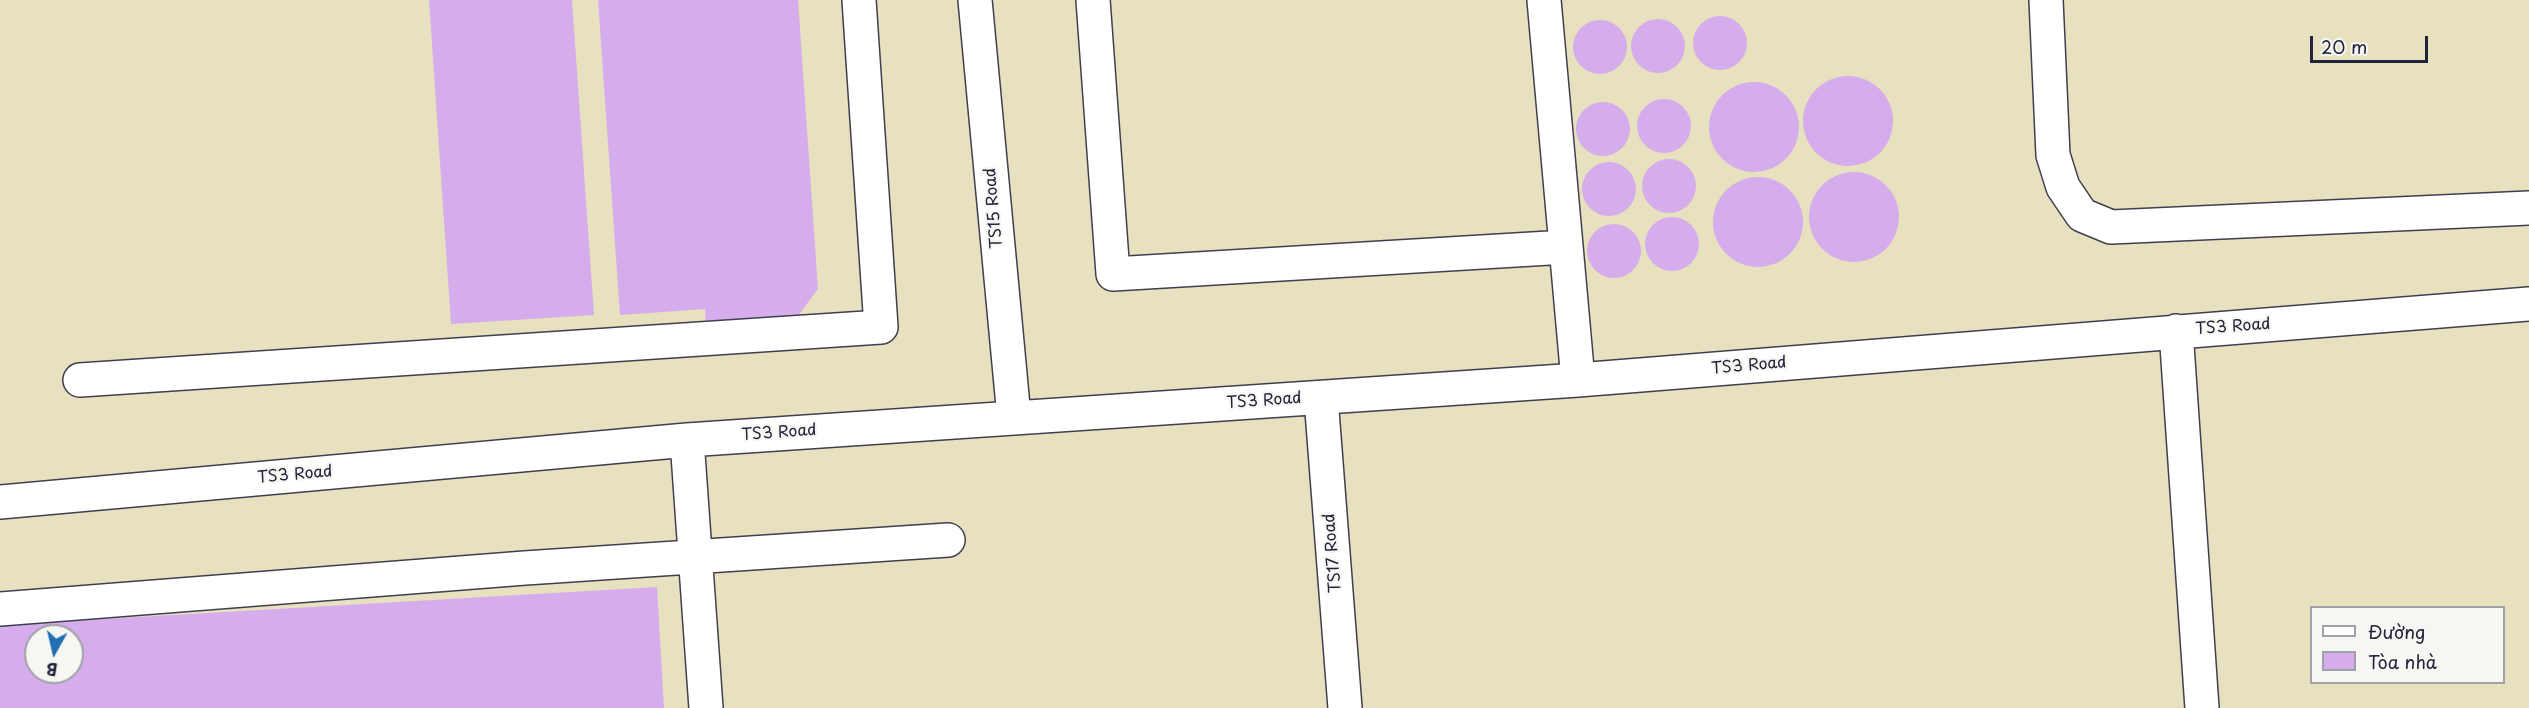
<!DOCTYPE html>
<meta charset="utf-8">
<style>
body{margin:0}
#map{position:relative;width:2529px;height:708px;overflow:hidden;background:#e7e1bf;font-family:"Playpen Sans",sans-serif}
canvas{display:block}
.legend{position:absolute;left:2310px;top:606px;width:195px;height:78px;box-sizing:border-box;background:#f6f6f2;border:2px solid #a1a1a9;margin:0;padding:8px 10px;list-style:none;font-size:18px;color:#22223b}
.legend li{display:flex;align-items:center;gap:12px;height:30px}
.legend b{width:30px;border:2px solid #a1a1a9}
.north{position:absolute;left:24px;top:624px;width:60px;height:60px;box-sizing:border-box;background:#f6f6f2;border:2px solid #a1a1a9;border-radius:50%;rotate:188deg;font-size:16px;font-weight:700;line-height:24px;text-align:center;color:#22223b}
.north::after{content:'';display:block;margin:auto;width:21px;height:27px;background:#1f6fb2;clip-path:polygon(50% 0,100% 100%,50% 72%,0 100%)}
.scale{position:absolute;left:2310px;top:36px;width:118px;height:27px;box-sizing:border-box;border:3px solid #22223b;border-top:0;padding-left:8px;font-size:18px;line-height:21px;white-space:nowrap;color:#22223b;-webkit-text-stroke:4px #f6f6f2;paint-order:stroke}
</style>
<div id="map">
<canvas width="2529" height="708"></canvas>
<ul class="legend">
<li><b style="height:8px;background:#fff"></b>Đường</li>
<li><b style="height:16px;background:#d5acec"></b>Tòa nhà</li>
</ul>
<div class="north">B</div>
<div class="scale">20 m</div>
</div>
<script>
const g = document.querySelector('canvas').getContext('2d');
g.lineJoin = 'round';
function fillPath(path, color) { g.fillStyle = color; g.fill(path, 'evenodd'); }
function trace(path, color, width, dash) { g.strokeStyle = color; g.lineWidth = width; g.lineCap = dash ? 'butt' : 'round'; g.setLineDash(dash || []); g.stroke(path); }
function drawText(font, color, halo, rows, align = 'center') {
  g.font = font + ' "Playpen Sans",sans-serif'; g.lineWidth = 4.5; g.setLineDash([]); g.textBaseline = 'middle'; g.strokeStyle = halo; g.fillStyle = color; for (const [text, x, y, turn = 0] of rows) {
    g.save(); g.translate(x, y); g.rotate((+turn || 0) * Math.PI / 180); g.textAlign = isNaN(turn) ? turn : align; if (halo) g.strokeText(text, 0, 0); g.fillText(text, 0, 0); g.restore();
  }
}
fillPath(new Path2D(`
 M429,0h143l22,315 -143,9z
 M598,0h200l20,289 -27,36 -85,6 -1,-22 -85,6z
 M1693 43a27 27 0 1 1 54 0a27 27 0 1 1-54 0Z
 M1631 46a27 27 0 1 1 54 0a27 27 0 1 1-54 0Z
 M1573 47a27 27 0 1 1 54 0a27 27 0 1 1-54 0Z
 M1803 121a45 45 0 1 1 90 0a45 45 0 1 1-90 0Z
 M1709 127a45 45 0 1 1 90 0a45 45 0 1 1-90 0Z
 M1637 126a27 27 0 1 1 54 0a27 27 0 1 1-54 0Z
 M1576 129a27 27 0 1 1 54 0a27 27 0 1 1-54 0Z
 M1642 186a27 27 0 1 1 54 0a27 27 0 1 1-54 0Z
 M1582 189a27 27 0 1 1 54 0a27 27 0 1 1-54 0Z
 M1809 217a45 45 0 1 1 90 0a45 45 0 1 1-90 0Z
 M1713 222a45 45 0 1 1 90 0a45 45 0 1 1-90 0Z
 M1645 244a27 27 0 1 1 54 0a27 27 0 1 1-54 0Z
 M1587 251a27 27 0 1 1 54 0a27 27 0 1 1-54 0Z
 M657,587l7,121h-664v-83zM36,636h36v36h-36z`), '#d5acec');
const minor = new Path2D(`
 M975,0l39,417
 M1093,0l20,274 453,-27
 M1544,0l34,380
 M2046,0l7,155 10,32 19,28 29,12 418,-19
 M2176,331l26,377
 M80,380l801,-53 -22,-327
 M1321,398l24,310
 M687,440l19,268
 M0,502l687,-62 891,-60 951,-76
 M0,609l525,-41 423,-28`);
trace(minor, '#403f4f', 36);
trace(minor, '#fff', 33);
drawText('16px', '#22223b', '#f6f6f2', [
 ["TS15 Road",994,208,-95],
 ["TS3 Road",2233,327,-4],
 ["TS3 Road",1749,366,-5],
 ["TS3 Road",1264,401,-4],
 ["TS3 Road",779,433,-4],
 ["TS3 Road",295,475,-5],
 ["TS17 Road",1333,553,-95]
]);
</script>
